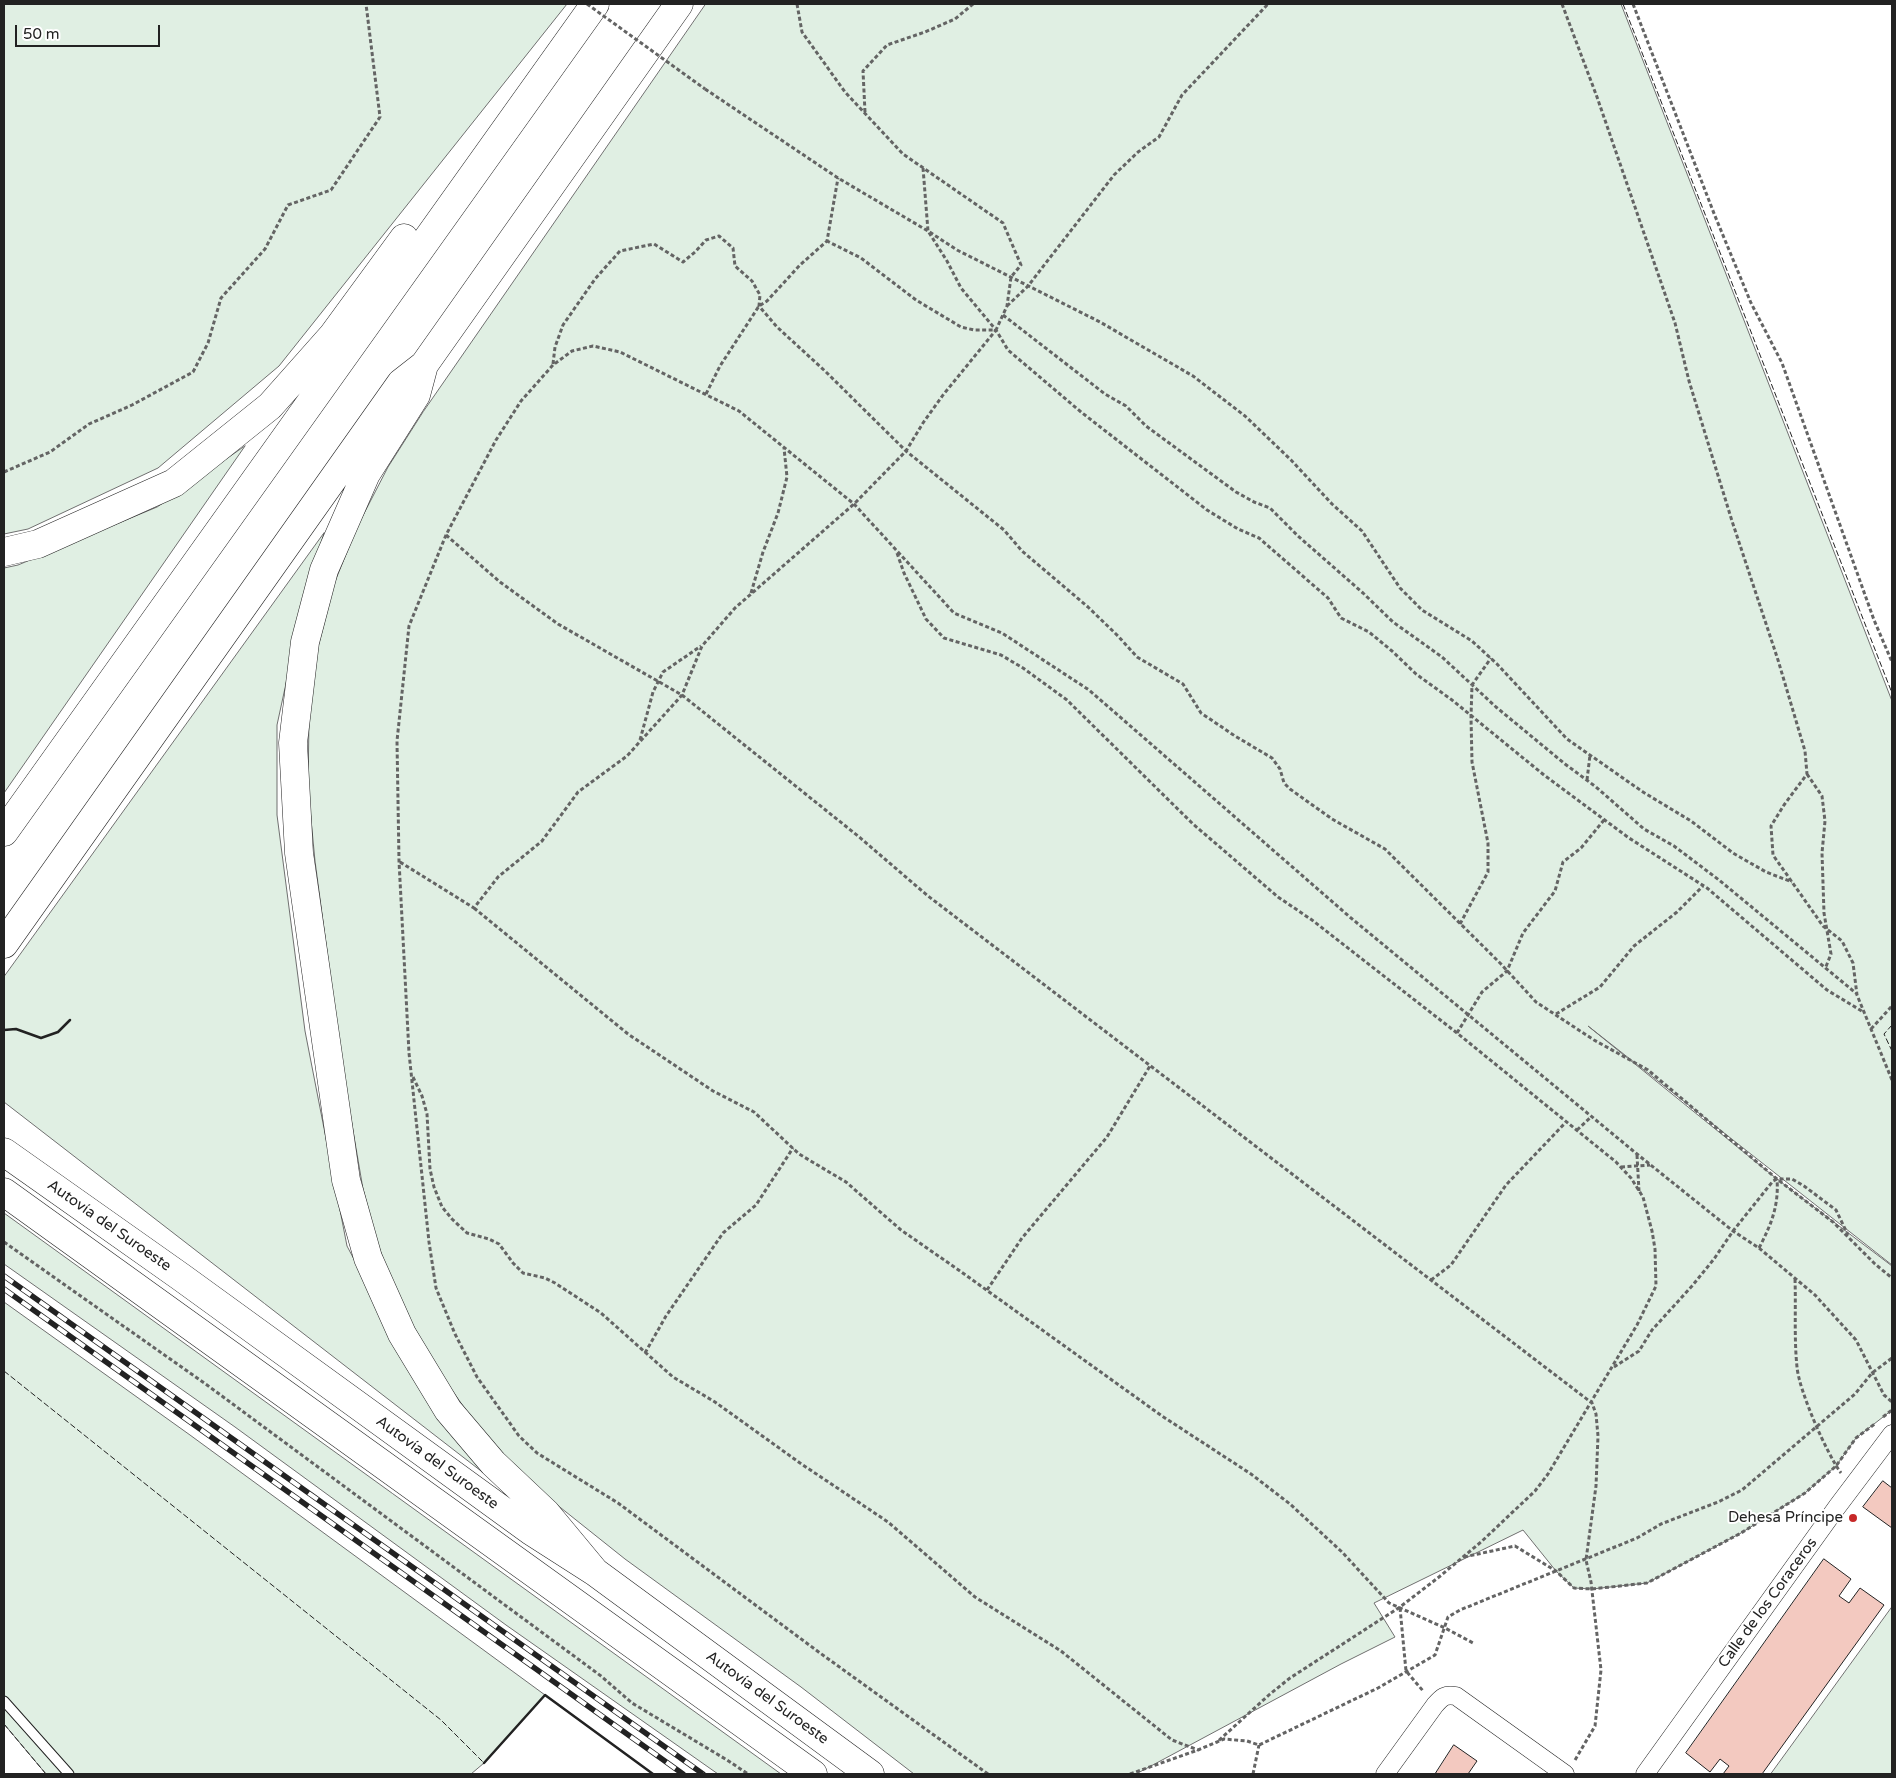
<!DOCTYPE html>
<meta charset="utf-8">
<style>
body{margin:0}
#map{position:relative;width:1896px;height:1778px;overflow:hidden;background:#fff;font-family:"Varela Round",sans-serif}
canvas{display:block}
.frame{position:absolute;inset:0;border:5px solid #222;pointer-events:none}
.scale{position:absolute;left:15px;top:25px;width:145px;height:22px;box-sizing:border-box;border:2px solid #222;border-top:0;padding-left:6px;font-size:15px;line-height:18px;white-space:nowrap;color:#222;-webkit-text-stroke:4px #fff;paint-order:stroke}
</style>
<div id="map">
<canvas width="1896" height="1778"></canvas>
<div class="frame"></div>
<div class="scale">50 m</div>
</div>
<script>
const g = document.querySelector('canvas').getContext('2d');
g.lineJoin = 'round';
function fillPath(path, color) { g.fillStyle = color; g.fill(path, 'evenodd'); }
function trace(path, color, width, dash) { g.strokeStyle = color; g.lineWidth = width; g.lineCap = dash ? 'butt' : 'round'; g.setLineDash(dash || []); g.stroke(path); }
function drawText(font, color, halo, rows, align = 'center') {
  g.font = font + ' "Varela Round",sans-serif'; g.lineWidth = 4; g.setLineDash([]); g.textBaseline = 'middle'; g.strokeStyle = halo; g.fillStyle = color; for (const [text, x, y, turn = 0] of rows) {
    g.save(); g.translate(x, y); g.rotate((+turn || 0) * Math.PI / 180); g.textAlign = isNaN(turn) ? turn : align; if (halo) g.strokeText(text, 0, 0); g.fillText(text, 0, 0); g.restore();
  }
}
const green = new Path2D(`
 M4,4h563l-288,362 -121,102 -130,61 -24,5z
 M706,4h915l271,697v564l-304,-239 189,153 115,87v144l-36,28 -20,28 -31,27 -64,40 -94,50 -55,6 -18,-1 -18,-17 -33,-41 -149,73 21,34 -54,27 -205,110h-222l-113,-87 -176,-128 -69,-55 -47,-42 -39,-46 -32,-46 -28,-50 -18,-37 -16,-44 -13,-50 -20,-117 -28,-211 -7,-73 1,-70 9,-71 16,-63 23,-57 31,-60 35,-55z
 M245,446l-241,347v-225l14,-3 139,-58z
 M324,533l-21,72 -26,120v90l28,216 42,215 92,175 86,84 -521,-403v-125z
 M4,1213l777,561h-63l-212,-149 -271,-198 -231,-163z
 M4,1302l186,133 355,260 -61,68 -13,11h-425l-42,-50z
 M1892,1607v167h-121z`);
fillPath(green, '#e0efe3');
trace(green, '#6f6f6f', 1);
const building = new Path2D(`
 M1883,1481l9,7v40l-29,-21z
 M1824,1559l27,20 -12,17 10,7 11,-15 24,17 -122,169h-39l6,-8 -9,-7 -10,13 -24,-19z
 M1454,1745l23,16 -9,13h-30l-2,-1z`);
fillPath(building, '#f3c9c0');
trace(building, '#222', 1);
const service = new Path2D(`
 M4,1701l65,73`);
const minor = new Path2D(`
 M1385,1774l50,-69c7,-8 10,-11 21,-9l109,78
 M1645,1774l192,-267 55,-73`);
const motorway = new Path2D(`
 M424,365l-8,30 -50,79 -42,96 -19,72 -12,101 6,110 47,327 22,78 34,76 46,76 45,53 53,50 49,59
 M4,552l34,-8 136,-61 96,-77 63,-71 71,-97
 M4,832l591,-828
 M4,944l397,-561 23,-18 255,-361
 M4,1152l177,125 350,254 64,41 275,202
 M4,1192l809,582`);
trace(service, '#222', 11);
trace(minor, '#222', 19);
trace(motorway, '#222', 29);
trace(new Path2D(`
 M797,4l5,28 43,60 58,62 100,69 18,42 -10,12 -4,29 -11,24h-22l-13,-3 -45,-27 -55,-42 -34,-17
 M1562,4l35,93 78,226 14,58 43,140 46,139 27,91 2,23 -23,31 -13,21 2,29 50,71 19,15 11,22 4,32 35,85
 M1633,4l82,212 36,87 31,60 92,257 18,42
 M705,89l133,89 90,53 29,19 143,72 93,54 52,40 46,44 41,44 30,27 38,57 22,22 50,31 25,23 70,75 76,53 48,29 42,32 33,19 26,10
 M865,112l-2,-41 24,-26 38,-13 30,-13 18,-15
 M923,168l5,63 19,30 14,27 35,42 12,20 73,62 126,98 31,19 21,9 69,60 13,20 28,14 23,19 24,23 36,26 92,75 85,63 78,50 120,102 38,23
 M1007,306l21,-20 86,-111 24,-23 21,-15 23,-42 86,-91
 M1003,315l102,79 21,12 20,20 90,66 18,10 16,6 28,28 65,57 30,29 49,35 54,50 69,57 31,23 48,42 30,17 45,34 138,114
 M553,364l2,-17 8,-22 32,-46 25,-28 34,-7 29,18 12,-10 11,-12 13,-4 14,12 2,18 17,15 8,14 -1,11 18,21 48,44 81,80 98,79 18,21 66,56 30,29 19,21 46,27 18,29 34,23 37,22 8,11 4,14 6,6 42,30 53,30 116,115 35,38 58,38 54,30 129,109 56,43 42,42 17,14
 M706,394l14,-28 39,-60 8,-5 33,-36 27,-24 11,-63
 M4,472l46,-20 39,-28 43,-19 61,-33 15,-29 13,-45 44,-49 23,-44 43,-15 49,-73 -14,-113
 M446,535l54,47 58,42 124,71 176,141 70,60 664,507 4,11 2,22 -2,50 -10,74 5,22 10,88 -6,56 -20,34
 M897,553l7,20 22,46 18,19 57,17 22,13 44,32 126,124 85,73 34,23 145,113 159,129 15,16 12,19 9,34 3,18 1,37 -19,39 -89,149 -13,17 -54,51 -42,35 -39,30 -110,71 -20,16 -54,49
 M751,593l12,-41 15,-39 9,-36 -3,-29
 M640,740l13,-48 10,-20 38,-26
 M1807,774l15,22 3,25 -3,32 2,60 7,41 -6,15
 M1587,780l3,-25
 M400,862l74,46 24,-31 44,-36 36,-49 49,-36 55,-61 20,-49 33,-38 119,-104 52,-53 17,-28 20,-28 53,-65
 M474,908l154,126 85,57 41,21 45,42 47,28 55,48 59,41 202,145 89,58 39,30 52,48 47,51 56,25 30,16
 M1460,924l28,-52v-29l-16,-81 -1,-45 1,-32 19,-27
 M1556,1014l44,-27 34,-41 43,-34 26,-26
 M1871,1029l21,-23
 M1457,1033l25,-41 25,-21 16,-38 32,-42 8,-29 18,-14 23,-28
 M413,1077l9,19 5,18 3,55 4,18 8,20 10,12 15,14 22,6 10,5 14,19 10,10 22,5 10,5 46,30 72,64 42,25 85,61 88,59 87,75 86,54 111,89 26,10
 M1577,1130l14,-13
 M1637,1155l2,36
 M1621,1167l29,-2
 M4,1242l203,143 394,291 31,27 95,57 21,14
 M1759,1248c12,-23 20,-42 18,-69
 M1795,1279c1,29 -1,59 2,88 2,24 30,87 44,106
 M1431,1280l20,-15 55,-80 61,-64
 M987,1290l35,-52 85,-101 43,-71
 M645,1353l21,-37 57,-83 33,-28 37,-57
 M1614,1367l25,-16 13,-21 40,-44 22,-27 19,-28 40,-50 4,-2h15l12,7 32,24 12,25
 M1883,1417l9,-7
 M1464,1557l51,-11 41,25 18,17 18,1 55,-6 94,-50 64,-40 31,-27 20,-28 20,-15
 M1400,1608l6,63 18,21
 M988,1774l-168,-121 -202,-150 -81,-50 -18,-17 -42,-59 -22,-43 -19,-46 -7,-46 -20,-189 -10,-192 -2,-120 12,-115 37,-91 50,-95 25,-39 32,-36 19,-14 21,-5 27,6 119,59 115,93 100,109 48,20 87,57 262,228 286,236 96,77 26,17 56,47 41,45 28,55 8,7
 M1130,1774l68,-24 26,-11 23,2 12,4 119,-57 57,-33 13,-38 12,-7 177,-72 24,-14 57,-22 24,-12 113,-96 17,-21 20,-15
 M1253,1774l6,-29`), '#646464', 3, [4, 2.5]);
trace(service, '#fff', 9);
trace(minor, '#fff', 18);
trace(motorway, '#fff', 28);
const rail = new Path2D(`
 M4,1276l699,498
 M4,1289l679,485`);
trace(rail, '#222', 5.5);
trace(rail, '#fff', 4, [11]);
trace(new Path2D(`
 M587,4l118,85`), '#646464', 3, [4, 2.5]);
trace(new Path2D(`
 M1623,4l269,689
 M1892,1025l-8,9 8,17
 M4,1371l437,349 43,43
 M4,1724l42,50`), '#222', 1, [6, 2.5]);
trace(new Path2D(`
 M4,1030l12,-1 25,9 17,-6 12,-12
 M484,1763l61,-68 108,79`), '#222', 2.5);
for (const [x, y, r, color] of [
 [1853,1518,5,"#c62828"]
]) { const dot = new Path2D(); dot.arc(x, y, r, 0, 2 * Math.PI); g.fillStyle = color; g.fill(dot); trace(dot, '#fff', 2); }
drawText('15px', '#222', '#fff', [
 ["Autovía del Suroeste",109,1226,35],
 ["Autovía del Suroeste",437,1463,36],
 ["Calle de los Coraceros",1768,1603,-54],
 ["Autovía del Suroeste",767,1698,36]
]);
drawText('15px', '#222', '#fff', [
 ["Dehesa Príncipe",1843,1518]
], 'right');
</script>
